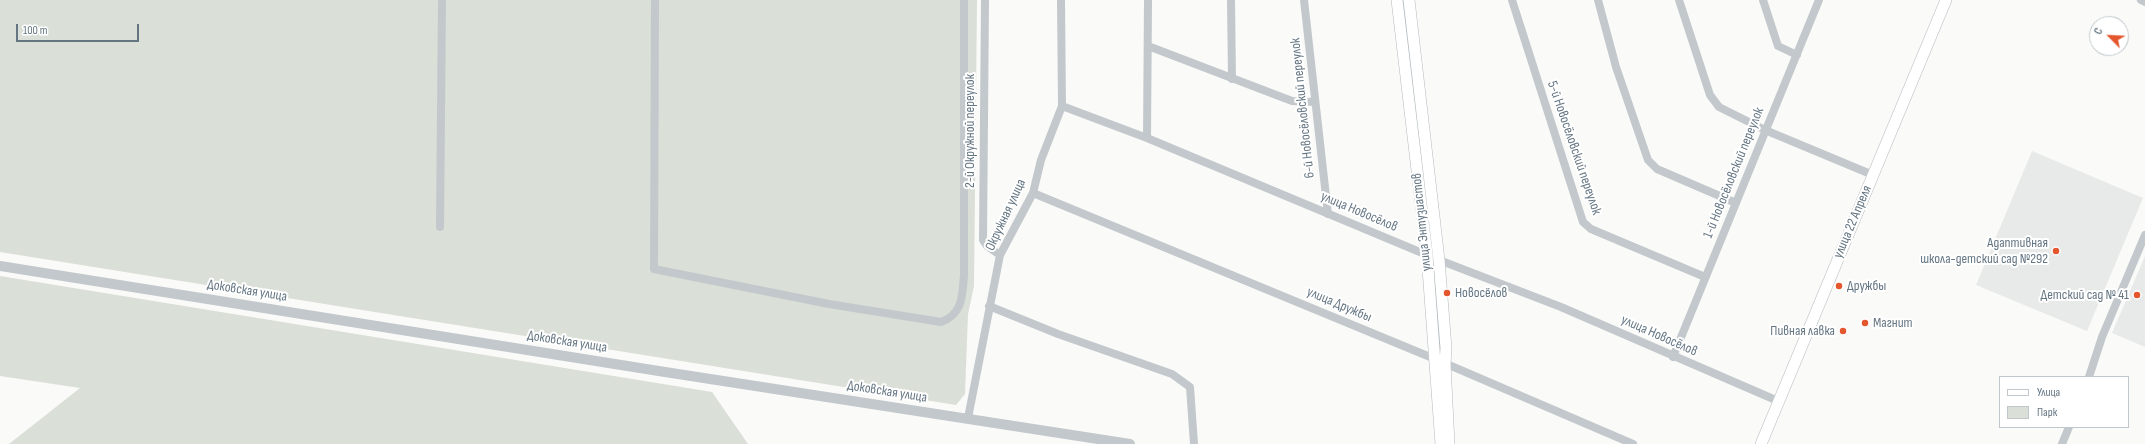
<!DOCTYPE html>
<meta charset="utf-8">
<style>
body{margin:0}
#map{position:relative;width:2145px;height:444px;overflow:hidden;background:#fafaf8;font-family:"Sofia Sans Condensed",sans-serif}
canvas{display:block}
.legend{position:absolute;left:1999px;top:376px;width:130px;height:52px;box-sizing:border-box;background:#fff;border:1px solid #c1c8cd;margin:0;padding:5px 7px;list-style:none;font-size:12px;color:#657683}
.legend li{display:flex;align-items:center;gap:8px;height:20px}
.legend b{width:20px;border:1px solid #c1c8cd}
.north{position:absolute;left:2089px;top:16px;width:40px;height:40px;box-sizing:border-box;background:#fff;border:1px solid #c1c8cd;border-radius:50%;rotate:294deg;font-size:11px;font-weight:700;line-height:16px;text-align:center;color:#657683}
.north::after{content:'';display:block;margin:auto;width:14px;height:18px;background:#e4572e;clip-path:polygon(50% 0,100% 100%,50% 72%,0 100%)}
.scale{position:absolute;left:16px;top:24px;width:123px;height:18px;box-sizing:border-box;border:2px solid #657683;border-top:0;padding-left:5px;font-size:12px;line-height:14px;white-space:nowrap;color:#657683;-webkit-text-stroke:3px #fff;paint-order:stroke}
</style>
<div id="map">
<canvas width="2145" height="444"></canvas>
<ul class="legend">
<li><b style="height:5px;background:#fff"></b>Улица</li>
<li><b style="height:11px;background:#dadfd7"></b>Парк</li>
</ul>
<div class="north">С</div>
<div class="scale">100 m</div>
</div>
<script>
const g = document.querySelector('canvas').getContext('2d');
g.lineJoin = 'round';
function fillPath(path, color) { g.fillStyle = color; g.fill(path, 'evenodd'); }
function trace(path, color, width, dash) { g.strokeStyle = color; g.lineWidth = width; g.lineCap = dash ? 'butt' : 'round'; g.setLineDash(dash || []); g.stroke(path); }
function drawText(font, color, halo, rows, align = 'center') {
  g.font = font + ' "Sofia Sans Condensed",sans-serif'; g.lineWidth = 4; g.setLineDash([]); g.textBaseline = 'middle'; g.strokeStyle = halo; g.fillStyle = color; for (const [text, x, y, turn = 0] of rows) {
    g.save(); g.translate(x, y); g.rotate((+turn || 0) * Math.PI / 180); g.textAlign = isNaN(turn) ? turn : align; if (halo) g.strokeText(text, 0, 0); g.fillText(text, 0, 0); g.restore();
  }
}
fillPath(new Path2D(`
 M2032,151l111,47 -56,133 -111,-46z
 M2145,256v91l-33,-14z`), '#e8e9e9');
fillPath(new Path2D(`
 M0,0h977l-3,286 -6,28 -3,80 -9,11 -956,-153z
 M0,276l712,116 36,52h-739l71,-56 -80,-12z`), '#dadfd7');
const secondary = new Path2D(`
 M1397,0l30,255 14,189
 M1409,0l30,260 7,88 -1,16 4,80
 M1761,444l185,-444`);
trace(secondary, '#b3babf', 12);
trace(new Path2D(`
 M655,0l-1,269 175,35 112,18c22,-8 21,-26 23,-46v-276
 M985,0l-2,240 4,6 13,9
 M1231,0l1,79
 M1304,0l24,214
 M1512,0l71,222 8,7 114,48
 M1598,0l18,67 32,93 9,9 79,34
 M1679,0l31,95 9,12 46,23 108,45
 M1763,0l15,46 19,9
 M2141,0l4,2
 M1148,46l144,55 22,1
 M1062,106l85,32 292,122 122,47 217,94
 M1147,138l1,-138
 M1033,193l402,166 198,85
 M440,227l2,-227
 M989,306l69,28 114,40 18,13 4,57
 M1673,357l146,-357
 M2089,377l13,-40 43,-102
 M968,418l32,-163 33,-62 8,-33 21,-54 -1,-106
 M2062,444l7,-17`), '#c3c8cc', 8);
trace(new Path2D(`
 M0,266l665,106 465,72`), '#c3c8cc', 10);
trace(secondary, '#fff', 11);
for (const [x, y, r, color] of [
 [2056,251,4,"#e4572e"],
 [1839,286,4,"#e4572e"],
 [1447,293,4,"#e4572e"],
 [2137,295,4,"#e4572e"],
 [1865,323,4,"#e4572e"],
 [1843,331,4,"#e4572e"]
]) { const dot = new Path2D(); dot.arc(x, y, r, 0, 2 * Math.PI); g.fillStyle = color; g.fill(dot); trace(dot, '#fff', 1.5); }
drawText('14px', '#657683', '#fff', [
 ["6-й Новосёловский переулок",1303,108,-96],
 ["2-й Окружной переулок",970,131,-90],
 ["5-й Новосёловский переулок",1574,148,71],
 ["1-й Новосёловский переулок",1734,173,-68],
 ["улица Новосёлов",1359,212,23],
 ["Окружная улица",1006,215,-65],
 ["улица Энтузиастов",1422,222,-96],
 ["улица 22 Апреля",1853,222,-67],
 ["Доковская улица",247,291,9],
 ["улица Дружбы",1339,305,23],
 ["улица Новосёлов",1659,336,24],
 ["Доковская улица",567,342,9],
 ["Доковская улица",887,392,9]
]);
drawText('14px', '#657683', '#fff', [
 ["Адаптивная",2048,243],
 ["школа-детский сад №292",2048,259],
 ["Дружбы",1847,286,"left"],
 ["Новосёлов",1455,293,"left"],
 ["Детский сад № 41",2129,295],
 ["Магнит",1873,323,"left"],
 ["Пивная лавка",1835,331]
], 'right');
</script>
